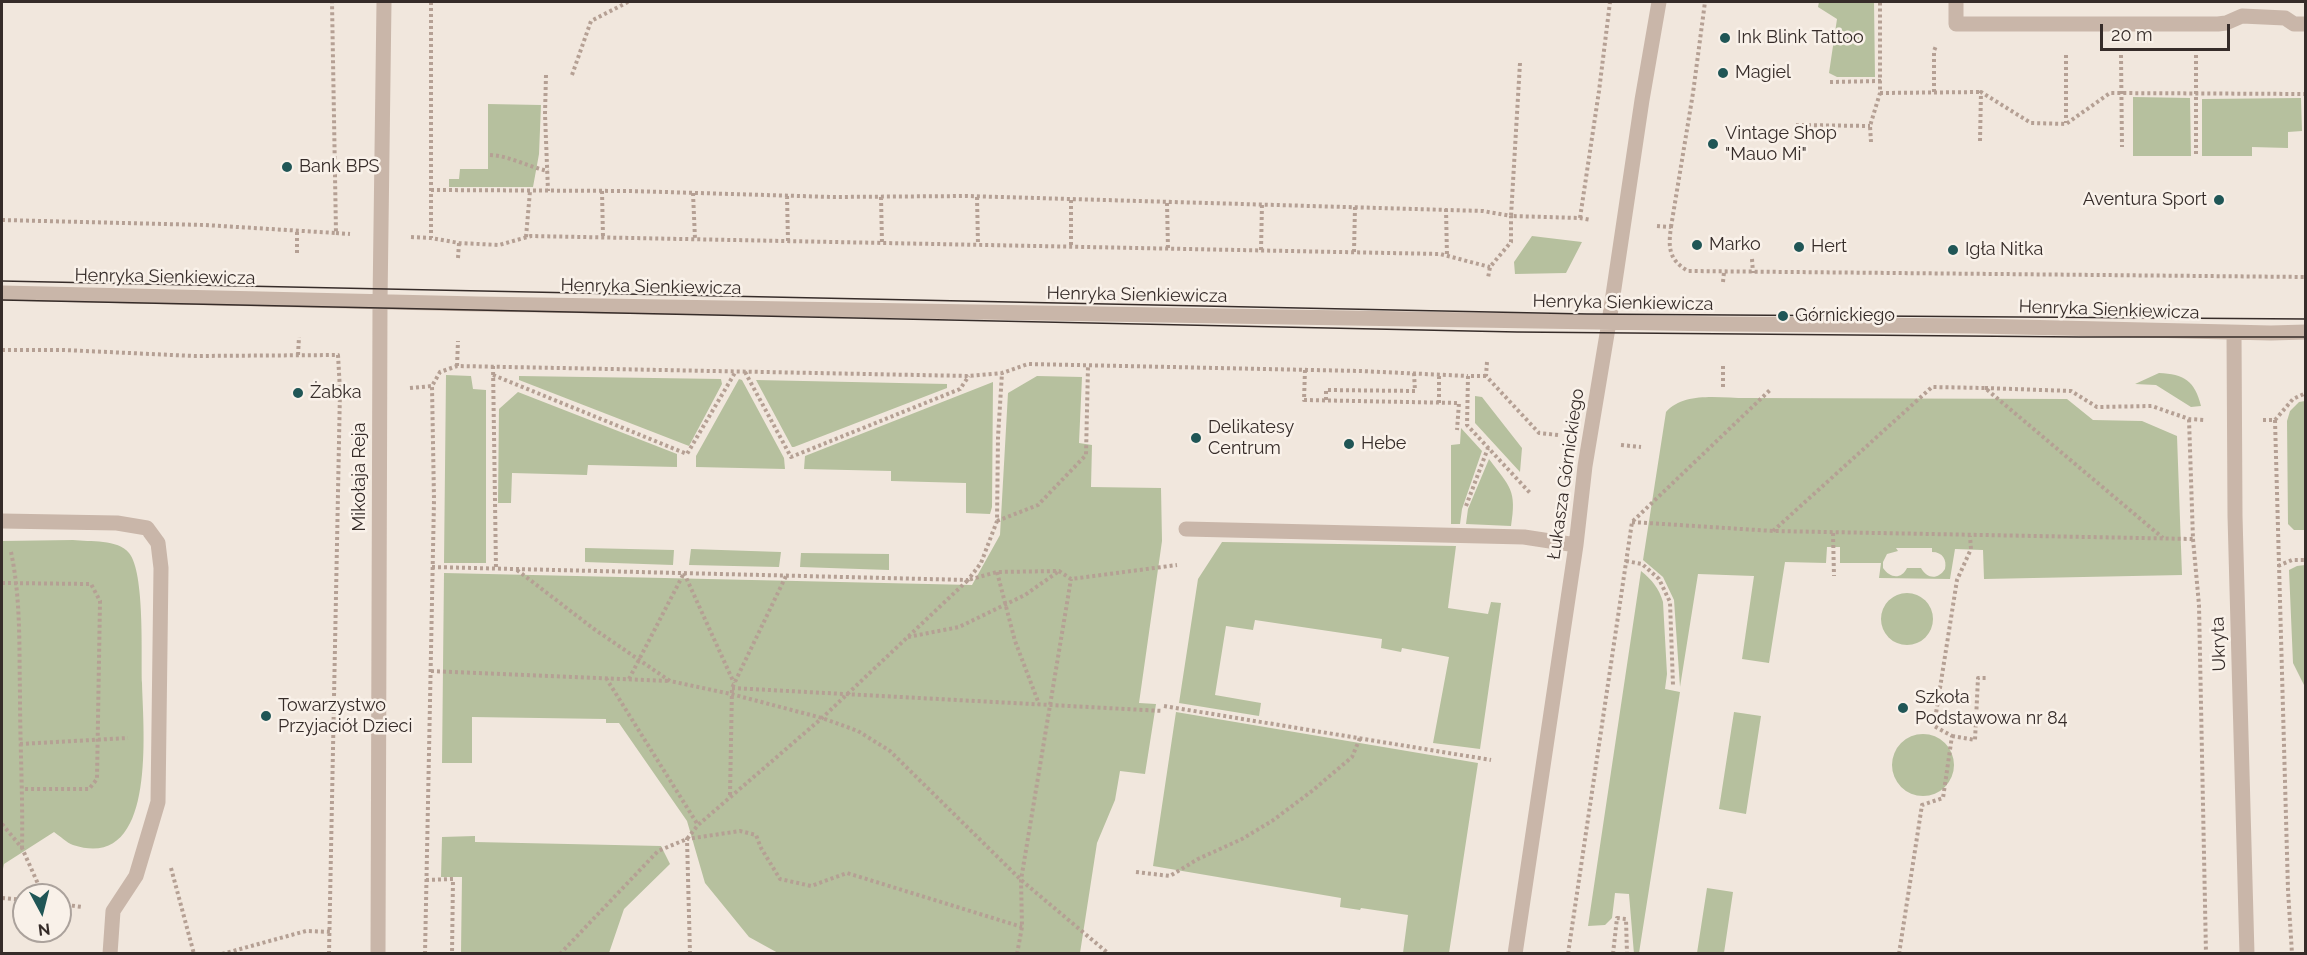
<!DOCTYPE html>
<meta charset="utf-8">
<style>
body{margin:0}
#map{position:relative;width:2307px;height:955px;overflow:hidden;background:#f1e7dd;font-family:Raleway,sans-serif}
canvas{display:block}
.frame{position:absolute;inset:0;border:3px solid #362c29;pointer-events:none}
.north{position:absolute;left:12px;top:883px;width:60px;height:60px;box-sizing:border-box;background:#f9f1e9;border:2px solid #aba29c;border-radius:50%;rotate:173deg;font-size:16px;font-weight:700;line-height:24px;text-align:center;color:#362c29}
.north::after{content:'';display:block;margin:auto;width:21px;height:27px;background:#205656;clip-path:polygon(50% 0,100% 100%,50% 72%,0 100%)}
.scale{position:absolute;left:2100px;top:24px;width:130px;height:27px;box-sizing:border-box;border:3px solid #362c29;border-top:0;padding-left:8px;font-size:18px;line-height:21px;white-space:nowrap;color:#362c29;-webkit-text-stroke:4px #f9f1e9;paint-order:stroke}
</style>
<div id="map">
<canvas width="2307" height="955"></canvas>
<div class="frame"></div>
<div class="north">N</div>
<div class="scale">20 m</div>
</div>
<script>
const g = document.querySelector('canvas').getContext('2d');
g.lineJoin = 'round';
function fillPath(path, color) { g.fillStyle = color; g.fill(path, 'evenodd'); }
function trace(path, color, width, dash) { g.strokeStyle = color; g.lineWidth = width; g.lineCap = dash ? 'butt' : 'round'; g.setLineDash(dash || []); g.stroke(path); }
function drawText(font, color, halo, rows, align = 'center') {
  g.font = font + ' Raleway,sans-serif'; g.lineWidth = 5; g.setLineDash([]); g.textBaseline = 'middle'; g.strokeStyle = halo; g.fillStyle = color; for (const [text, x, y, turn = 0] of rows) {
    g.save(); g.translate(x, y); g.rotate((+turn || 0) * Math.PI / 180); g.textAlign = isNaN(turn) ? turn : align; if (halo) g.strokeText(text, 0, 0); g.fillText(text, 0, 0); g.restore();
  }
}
fillPath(new Path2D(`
 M1819,2h55l1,75h-38l-8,-4 8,-54 -19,-12z
 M2133,97l57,1 1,58h-58z
 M2301,98l1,33 -14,1v16l-36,-1v9h-50v-57z
 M488,104l53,1 -2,49 -6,33h-84v-8h10l1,-10h28z
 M1532,236l50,6 -16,31 -51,1 -1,-12z
 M2159,373c25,1 36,8 42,33l-10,1 -35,-22 -21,-1z
 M446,375l25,1 2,13 13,1v173h-42z
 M519,376l202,3 1,5 -33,62 -170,-66z
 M1037,376l45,1 -3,66 13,2 -1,42 70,1 1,53 -23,162 17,1 -11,70 -25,-3 -5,29 -18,43 -17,110h-302l-29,-16 -44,-54 -18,-62 -68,-98h-13v-4l-134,-2v46h-30l2,-190 528,12 28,-50 8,-142z
 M739,379l3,1 42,78 1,11 -89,-2v-11z
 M756,380l191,4v4l-153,59h-2z
 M993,382l-1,125 -2,7 -24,-1v-30l-75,-2v-10l-87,-2 1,-13z
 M518,392l159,62v13l-89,-2 -1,10 -75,-2 -1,30h-13l1,-94z
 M1475,396l7,1 40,51 -2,24 -45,-49z
 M1746,398l321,1 26,21 49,1 35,15 5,139 -198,4 -1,-29 -28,-1 -5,30 -71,-1 2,-15h-41v-16h-13l-1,16 -41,-1 -16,101 -27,-4 12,-83 -56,-2 -18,113 -6,-87 -11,-23 -20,-17 23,-148c18,-21 55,-14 80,-14zM1896,548h36v4c11,0 15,8 13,17 -7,11 -18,10 -24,-1h-14c-6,12 -17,10 -24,0v-6l4,-8 11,-3z
 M2299,402l6,-1v129h-11l-6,-6 -1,-103 3,-10z
 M1461,428l21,23 -20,58 -2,15h-9v-79l9,-1z
 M1489,459c21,28 28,31 22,67l-45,-2 2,-15z
 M73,540c17,2 45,-1 56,13 16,19 12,103 13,130 1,46 16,190 -69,162 -6,-2 -13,-9 -19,-13l-50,32 -2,10v-333z
 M1222,542l234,4 -8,62 40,6 3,-12 10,1 -21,146 -47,-6 16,-86 -47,-9 -1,4 -20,-4 1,-9 -127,-19 -2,10 -27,-4 -11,69 46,8 -2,13 -80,-13 19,-124z
 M585,548l89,2 -1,15 -88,-3z
 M691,549l90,3 -2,15 -90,-2z
 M801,553l88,1v16l-89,-3z
 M2305,565h1l-1,122 -12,-24 -4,-93 8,-4z
 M1641,571c11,9 18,17 22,31l4,72 -2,15 15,3 -41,261 -5,1 -5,-60 -14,-1 -3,25 -7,7 -17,1z
 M1881 619a26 26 0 1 1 52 0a26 26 0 1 1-52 0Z
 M1176,712l302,51 -29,190h-46l5,-38 -47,-7 -1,2 -20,-3 1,-9 -188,-32z
 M1734,712l27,4 -15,98 -27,-5z
 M1892 765a31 31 0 1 1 62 0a31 31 0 1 1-62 0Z
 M475,836v6l186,4 9,18 -46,45 -15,44h-148l1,-76h-21l1,-40z
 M1707,888l26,4 -9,61h-27z`), '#b6c09e');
trace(new Path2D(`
 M431,2v236l28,5 40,2 32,-9 909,18 50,13
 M2066,55v68
 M2121,55l1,92
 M2196,55v101
 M1520,63l-9,153 69,2 11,2
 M546,75l-1,39 3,77
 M572,75l19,-54 37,-19
 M1830,82l51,-1
 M1934,92v-41l2,-5
 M1880,93l101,-1
 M1796,125l74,1
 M1980,141l1,-49 50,31 35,1 44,-31 196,1v7
 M1871,142l-1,-16 10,-33v-91
 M490,155c20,1 39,12 58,16
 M431,190l199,1 203,6 134,-1 516,15 28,5v26l-21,25 -2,11
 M602,191l1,46
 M693,193l2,46
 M787,196l1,45
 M881,197l1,46
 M977,197l1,48
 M1071,200v46
 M1167,203l1,46
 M1446,209l1,47
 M1580,218l19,-127 11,-89
 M2,220l203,5 131,8 -4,-231
 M1657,226l14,1c-3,21 -2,33 17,44l618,6
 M1671,227l22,-134 12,-91
 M297,232v22
 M336,233l14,1
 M411,237l20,1
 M526,237l4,-46
 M1261,250l1,-46
 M1354,252l1,-45
 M458,258l1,-15
 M1752,259l1,14
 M1723,282l1,-10
 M2,350h62l130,6 144,-1 2,35h9
 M298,355l1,-18
 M1487,362l-1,14 53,57 19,2
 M457,366l1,-25
 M493,366l3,203
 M1723,366v24
 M1305,370l-1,30 155,3 -2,27
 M745,372l46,85 169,-68 9,-13
 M493,375l194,79 49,-83
 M1486,376h-18l-1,49 64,69
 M410,388l22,-2 8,-14 17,-6 512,10 33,-3 26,-9 332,7 108,5
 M1985,388l86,3 26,16 55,-1 37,13 15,1
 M1326,400v-10l89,1 -1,-18
 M1439,403v-28
 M2263,420h12l18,-21 13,-6
 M2275,420l13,470 4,64
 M1621,445l20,2
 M1466,506l22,-58
 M997,521l41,-16 48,-50 2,-89
 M1632,522l141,9 420,8 -4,-120
 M1773,531l159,-144 53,1 178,150
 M1833,533l1,43
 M2193,539l6,66 7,349
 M11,552c10,47 8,96 9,143 0,51 3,102 2,153
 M1626,561l16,3 17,15 11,23 3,83
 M2278,566l14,-6h14
 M432,567l536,13 13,-17 16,-42 1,-84 4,-64
 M517,570l77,59 76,52 61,13 91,24 36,13 32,20 131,129 88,74
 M997,572l18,69 24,63
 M684,573l50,110
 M2,583l89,1 9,17 -3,178 -8,10h-66
 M908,637l51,-10 66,-32 34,-24
 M431,671l238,10
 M606,678l92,147
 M629,679l55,-106
 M732,688l431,23
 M1164,706l327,54
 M1952,736l23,4 3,-62h8
 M20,744l108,-6
 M730,795l2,-107 54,-112
 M2,824l20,24 21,47
 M171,868l23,86
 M1136,872l34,4 28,-17 44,-20 30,-18 40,-30 40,-34 8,-19
 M426,880l27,-1 -1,75
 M2,898l22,2
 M60,904l22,3
 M222,954l84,-23 24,1
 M329,954l11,-564
 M425,954l9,-454 -2,-114
 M560,954l98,-103 29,-12 11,-14 124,-107 146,-138 29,-8 62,-1 12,8 106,-14
 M690,954l-3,-115 53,-8 16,4 5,13 19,31 31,7 36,-13 175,54
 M1017,954l5,-27 -1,-47 50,-301
 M1568,954l64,-432 138,-132
 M1613,954l4,-36 9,1 1,35
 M1899,954l23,-149 21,-7 9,-62 -18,-10 23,-146 14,-31 -1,-13`), '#b5a094', 4, [3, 3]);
trace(new Path2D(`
 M1956,2v22h262l8,-1 16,-7 43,2 9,6h12
 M2,293l476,11 1245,20 253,2 295,7 35,-1
 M2234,333l1,183 12,438
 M2,521l115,2 30,5 11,15 3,25 -3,234 -22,74 -23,35 -3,43
 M1186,529l338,8 52,8
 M378,954l2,-652 4,-300
 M1515,954l61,-409 9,-79 24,-144 33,-222 17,-98`), '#c9b6a9', 15);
trace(new Path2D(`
 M2,281l1585,33 719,5
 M2,300l1515,32 562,5h227`), '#362c29', 1.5);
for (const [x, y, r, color] of [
 [1725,38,6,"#205656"],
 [1723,73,6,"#205656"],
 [1713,144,6,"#205656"],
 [287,167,6,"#205656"],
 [2219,200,6,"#205656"],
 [1697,245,6,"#205656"],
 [1799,247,6,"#205656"],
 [1953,250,6,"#205656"],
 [1783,316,6,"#205656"],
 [298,393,6,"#205656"],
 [1196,438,6,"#205656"],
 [1349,444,6,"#205656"],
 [1903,708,6,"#205656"],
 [266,716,6,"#205656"]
]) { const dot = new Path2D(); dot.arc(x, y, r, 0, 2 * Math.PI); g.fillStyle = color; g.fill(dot); trace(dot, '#f9f1e9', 2); }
drawText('18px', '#362c29', '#f9f1e9', [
 ["Ink Blink Tattoo",1737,38],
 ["Magiel",1735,73],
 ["Vintage Shop",1725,134],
 ["\"Mauo Mi\"",1725,155],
 ["Bank BPS",299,167],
 ["Aventura Sport",2207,200,"right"],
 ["Marko",1709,245],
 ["Hert",1811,247],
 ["Igła Nitka",1965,250],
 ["Górnickiego",1795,316],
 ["Żabka",310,393],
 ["Delikatesy",1208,428],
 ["Centrum",1208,449],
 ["Hebe",1361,444],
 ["Szkoła",1915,698],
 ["Podstawowa nr 84",1915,719],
 ["Towarzystwo",278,706],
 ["Przyjaciół Dzieci",278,727]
], 'left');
drawText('18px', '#362c29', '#f9f1e9', [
 ["Henryka Sienkiewicza",165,277,1],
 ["Henryka Sienkiewicza",651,287,1],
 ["Henryka Sienkiewicza",1137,295,1],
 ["Henryka Sienkiewicza",1623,303,1],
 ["Henryka Sienkiewicza",2109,310,2],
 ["Łukasza Górnickiego",1566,474,-82],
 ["Mikołaja Reja",360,477,-90],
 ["Ukryta",2219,644,-92]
]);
</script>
